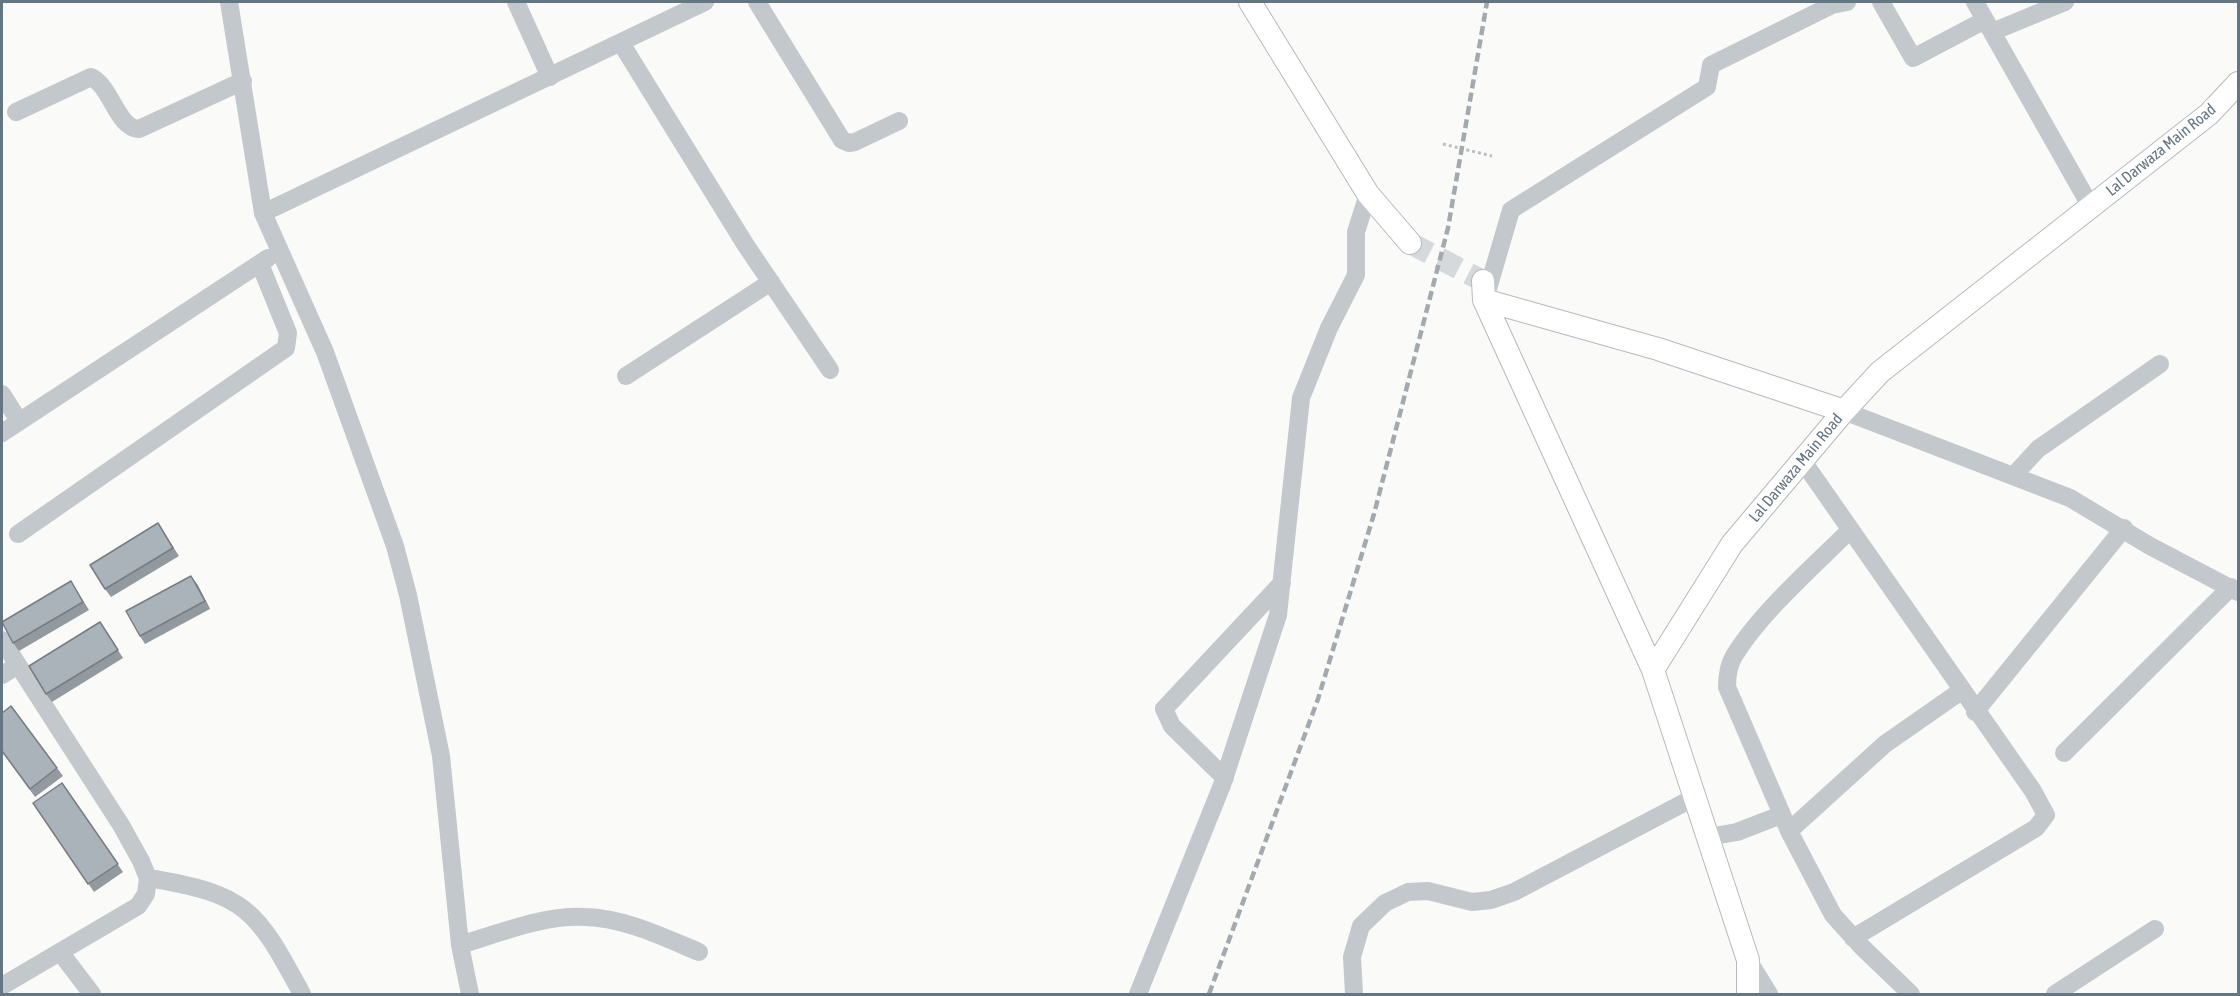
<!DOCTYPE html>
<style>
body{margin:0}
#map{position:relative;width:2240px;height:996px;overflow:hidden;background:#fafaf8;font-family:"Asap Condensed",sans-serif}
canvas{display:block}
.frame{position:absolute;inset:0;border:3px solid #657683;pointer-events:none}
</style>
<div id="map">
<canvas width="2240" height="996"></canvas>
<div class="frame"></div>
</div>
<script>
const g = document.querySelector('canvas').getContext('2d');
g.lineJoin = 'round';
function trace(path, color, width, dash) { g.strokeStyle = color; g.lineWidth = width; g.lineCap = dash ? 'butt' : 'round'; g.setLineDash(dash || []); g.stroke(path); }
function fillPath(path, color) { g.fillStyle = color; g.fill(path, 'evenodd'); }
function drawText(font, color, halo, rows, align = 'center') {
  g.font = font + ' "Asap Condensed",sans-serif'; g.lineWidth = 6; g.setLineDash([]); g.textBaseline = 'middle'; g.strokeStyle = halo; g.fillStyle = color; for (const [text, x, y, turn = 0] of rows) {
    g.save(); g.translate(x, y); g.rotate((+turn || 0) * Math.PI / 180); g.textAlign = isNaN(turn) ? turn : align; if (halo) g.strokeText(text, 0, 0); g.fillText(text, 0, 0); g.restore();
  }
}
trace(new Path2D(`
 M1410,243l73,38`), '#d5d9db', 22, [22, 11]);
const major = new Path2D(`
 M1250,2l118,192 42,49
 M1483,281l1,19 174,49 186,62
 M1484,300l169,370
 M1748,994v-34l-95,-290 79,-126 112,-133 36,-39 329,-258 29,-31`);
trace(major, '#b5babe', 24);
trace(new Path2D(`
 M1443,144l49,12`), '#bbbfc2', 3, [3, 3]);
trace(new Path2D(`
 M229,2l34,211 62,139 70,194 13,49 33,161 19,189 10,49
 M516,2l34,75
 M757,2l85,138 7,3 6,-1 44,-21
 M1881,2l32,56 72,-38
 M1975,2l116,205
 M1992,32l73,-30
 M621,43l124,201 85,126
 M16,112l75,-35c20,9 26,51 48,52l104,-48
 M263,213l442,-211
 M1485,299l26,-89 196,-123 4,-22 121,-60 15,-3
 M626,376l145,-94
 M2,394l17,27
 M1844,411l226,87 80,48 88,46
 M2,433l266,-175
 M1802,460l231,331 13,24 -10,13 -183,110
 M2014,475l24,-26 122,-85
 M1850,530c-37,37 -89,82 -116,126 -6,10 -7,20 -7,31l62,144 44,84 29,32 49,47
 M18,534l268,-186 2,-15 -28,-69
 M2,640l119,185 20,36 7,17 -2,16 -8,12 -136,80
 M2,675l16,-10
 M1975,712l149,-184
 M2064,753l167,-166
 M1225,778l-53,-52 -8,-17 118,-126
 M1789,831l96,-87 76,-53
 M1708,837l29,-5 44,-17
 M148,878c99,16 108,31 154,116
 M460,945c40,-12 83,-30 125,-28 40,1 78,20 114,35
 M60,952l32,42
 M1748,960l21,34
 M1138,994l84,-209 56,-170 23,-217 28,-70 27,-53v-43l12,-38
 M1354,994l-2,-37 9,-31 24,-23 23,-11 20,-1 44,11 19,-2 23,-8 181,-95
 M2055,994l100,-65`), '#c3c8cc', 18);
trace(major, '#fff', 22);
trace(new Path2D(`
 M1209,994l109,-295 56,-185 74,-286 39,-226`), '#a2aab0', 4.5, [9, 4.5]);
fillPath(new Path2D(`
 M158,523l21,33 -68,41 -6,-8z
 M71,581l18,29 -70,41 -6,-8z
 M197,584l13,25 -65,35 -5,-8z
 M100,622l23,36 -71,44 -6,-8z
 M11,706l52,70 -28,21 -33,-46z
 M62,783l61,89 -29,20 -61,-89z`), '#929a9f');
fillPath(new Path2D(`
 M191,576l6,8 13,25 -5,-8z`), '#777d82');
const building = new Path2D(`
 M158,523l15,25 -68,41 -15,-24z
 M191,576l14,25 -65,35 -14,-25z
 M71,581l12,21 -70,41 -11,-21z
 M100,622l18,28 -72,44 -17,-28z
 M11,706l46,62 -27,21 -28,-38v-38z
 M62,783l56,81 -30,20 -55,-81z`);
fillPath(building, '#aab3b9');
trace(building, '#777d82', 1.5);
drawText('16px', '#657683', '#fff', [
 ["Lal Darwaza Main Road",2161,150,-39],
 ["Lal Darwaza Main Road",1796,468,-50]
]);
</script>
